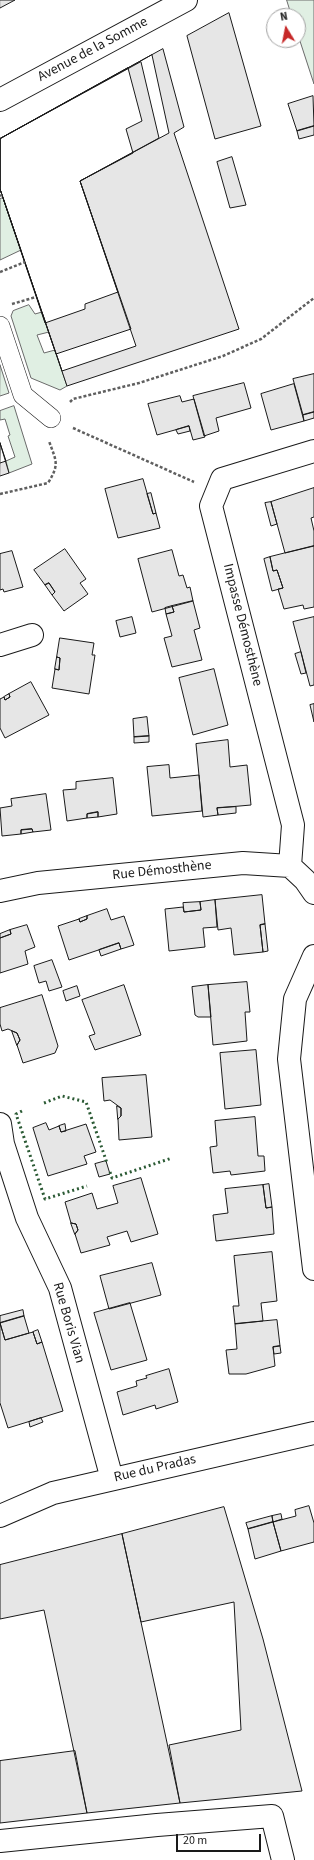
<!DOCTYPE html>
<meta charset="utf-8">
<style>
body{margin:0}
#map{position:relative;width:314px;height:1860px;overflow:hidden;background:#fff;font-family:"Source Sans 3",sans-serif}
canvas{display:block}
.north{position:absolute;left:266px;top:8px;width:40px;height:40px;box-sizing:border-box;background:#fff;border:1px solid #a3a3a3;border-radius:50%;rotate:350deg;font-size:11px;font-weight:700;line-height:16px;text-align:center;color:#1a1a1a}
.north::after{content:'';display:block;margin:auto;width:14px;height:18px;background:#c62828;clip-path:polygon(50% 0,100% 100%,50% 72%,0 100%)}
.scale{position:absolute;left:176px;top:1834px;width:85px;height:18px;box-sizing:border-box;border:2px solid #1a1a1a;border-top:0;padding-left:5px;font-size:12px;line-height:14px;white-space:nowrap;color:#1a1a1a;-webkit-text-stroke:3px #fff;paint-order:stroke}
</style>
<div id="map">
<canvas width="314" height="1860"></canvas>
<div class="north">N</div>
<div class="scale">20 m</div>
</div>
<script>
const g = document.querySelector('canvas').getContext('2d');
g.lineJoin = 'round';
function fillPath(path, color) { g.fillStyle = color; g.fill(path, 'evenodd'); }
function trace(path, color, width, dash) { g.strokeStyle = color; g.lineWidth = width; g.lineCap = dash ? 'butt' : 'round'; g.setLineDash(dash || []); g.stroke(path); }
function drawText(font, color, halo, rows, align = 'center') {
  g.font = font + ' "Source Sans 3",sans-serif'; g.lineWidth = 3; g.setLineDash([]); g.textBaseline = 'middle'; g.strokeStyle = halo; g.fillStyle = color; for (const [text, x, y, turn = 0] of rows) {
    g.save(); g.translate(x, y); g.rotate((+turn || 0) * Math.PI / 180); g.textAlign = isNaN(turn) ? turn : align; if (halo) g.strokeText(text, 0, 0); g.fillText(text, 0, 0); g.restore();
  }
}
const green = new Path2D(`
 M287,0h27v84l-16,-49v-19h-6z
 M3,198l18,52 -21,10v-61z
 M29,305l6,9 7,-2 7,20 -12,3 7,18 11,-3 12,36 -7,4 -29,-12 -20,-62 2,-5z
 M0,365l9,28 -9,3z
 M14,406l18,58 -23,9 -3,-12 9,-4 -7,-21 2,-1 -5,-16 -5,1v-9z`);
fillPath(green, '#e0efe3');
trace(green, '#6a6a6a', 1);
const building = new Path2D(`
 M0,0h15l-15,8z
 M229,13l32,113 -46,13 -28,-103z
 M163,49l21,78 -10,6 65,196 -172,57 -67,-197v-50z
 M152,55l17,78 -89,48 56,165 -74,25 -62,-182v-50z
 M141,62l18,76 -79,43 51,148 -75,25 -56,-165v-50z
 M128,68l14,53 -16,8 7,24 -53,28 38,111 -33,12v5l-40,14 -45,-134v-50z
 M313,96l1,30 -17,5 -9,-27z
 M314,126v9l-15,4 -2,-8z
 M232,157l14,48 -16,3 -13,-46z
 M314,374v38l-11,3 -10,-36z
 M244,383l7,25 -35,10 3,13 -15,5 -11,-40z
 M294,384l10,37 -33,9 -10,-36z
 M180,396l2,6 12,-3 11,38 -12,3 -4,-14 -32,9 -9,-31z
 M314,412v6l-10,3 -1,-6z
 M189,426l1,5 -12,3 -2,-4z
 M0,443l9,30 -9,3z
 M0,443l6,18 -6,2z
 M143,479l10,35 3,-1 4,15 -42,10 -13,-49z
 M314,488v29l-3,1 3,13v15l-29,7 -14,-51z
 M151,493l5,20 -3,1 -6,-20z
 M271,502l6,22 -6,2 -6,-23z
 M314,546v61l-10,2 -1,-4 -19,4 -6,-20 5,-1 -6,-18 -4,1 -3,-14z
 M65,549l21,30 -6,4 8,11 -24,17 -12,-16 3,-3 -6,-9 -4,2 -11,-15z
 M172,550l7,26 4,-1 4,13 3,-1 3,14 -41,11 -14,-53z
 M12,551l11,36 -19,5 -1,-3 -3,1v-36z
 M270,557l3,14 4,-1 6,18 -11,3 -8,-32z
 M49,583l6,9 -3,3 -7,-10z
 M193,601l7,27 -6,2 8,30 -30,7 -8,-29 8,-2 -6,-22 8,-2 -2,-6z
 M172,606l2,6 -8,2 -1,-6z
 M132,617l4,16 -16,4 -4,-16z
 M314,617v68l-4,1 -17,-64z
 M60,638l34,5 -2,12h3l-6,39 -37,-6 3,-19 4,1 1,-12 -3,-1z
 M301,652l5,21 -5,1 -6,-20z
 M57,657l3,1 -1,12 -4,-1z
 M214,669l14,56 -35,10 -14,-57z
 M31,682l18,33 -44,23 -5,-10v-29l4,-2 1,3 5,-3 -1,-3z
 M9,694l1,3 -5,3 -1,-3z
 M314,704v18l-4,-17z
 M147,717l2,19 -15,1 -1,-18z
 M149,736v6l-15,1v-6z
 M228,740l2,27 17,-2 4,40 -34,3 1,7 -15,2 -7,-73z
 M169,765l1,13 29,-3 3,36 -50,5 -5,-49z
 M113,778l4,36 -19,3v-5l-11,2v4l-20,3 -4,-31 13,-1v-7z
 M46,794l5,36 -18,2 -1,-3 -11,1v4l-19,2 -2,-28 12,-2 -1,-7z
 M236,807v6l-18,2 -1,-7z
 M98,812v5l-11,1v-4z
 M32,829l1,3 -12,2v-4z
 M262,895l3,29 -5,1 3,27 -29,3 -3,-27 -13,2 -3,-30z
 M215,900l2,27 -14,1 2,19 -36,4 -4,-42 18,-2 1,5 17,-2 -1,-8z
 M200,902l1,8 -17,2 -1,-9z
 M107,909l4,11 13,-4 10,29 -13,4 -2,-6 -50,17 -11,-34 21,-7 1,3 7,-3v-3z
 M87,916v3l-7,3 -1,-3z
 M265,924l3,27 -5,1 -3,-27z
 M27,925l8,22 -10,4 3,13 -28,9v-35l11,-4 -1,-4z
 M10,930l1,4 -11,4v-4z
 M119,943l2,6 -20,7 -2,-6z
 M52,960l10,27 -13,4 -3,-10 -7,2 -5,-17z
 M247,982l3,30h-5l2,29 -34,4 -5,-60z
 M124,985l17,50 -46,15 -6,-14 6,-2 -13,-34z
 M208,985l3,32h-13l-3,-2 -3,-28z
 M77,986l3,10 -14,5 -3,-10z
 M42,995l16,51 -3,7 -32,10 -6,-18 3,-5 -3,-7 -9,-4 -6,2 -2,-7v-16z
 M12,1031l5,2 3,7 -3,5z
 M256,1050l5,55 -36,4 -5,-56z
 M146,1075l6,62 -33,3 -1,-21 3,-3v-8l-11,-8 -6,1 -2,-23z
 M117,1106l4,2v8l-3,3z
 M255,1117l3,39h6l1,15 -34,4 -1,-4 -17,2 -3,-26 7,-1 -2,-25z
 M46,1123l3,7 10,-4 2,6 25,-8 10,28 -12,4 3,8 -39,12 -15,-48z
 M65,1124l1,7 -5,1 -2,-6z
 M106,1161l4,13 -11,3 -4,-13z
 M141,1178l17,56 -27,8 -4,-11 -20,6 3,8 -29,8 -6,-19 3,-4 -2,-6 -5,-1 -6,-21 27,-9 5,16 21,-6 -5,-17z
 M269,1184l3,23 -6,1 -3,-23z
 M263,1185l3,23 6,-1 2,27 -58,7 -3,-26 15,-2 -3,-24z
 M71,1223l5,1 2,6 -3,4z
 M272,1252l5,49 -16,2 2,18 -28,3 -2,-18h6l-5,-50z
 M152,1263l9,32 -52,14 -9,-33z
 M130,1303l17,57 -36,10 -17,-57z
 M23,1310l1,6 -24,7v-7z
 M24,1316l5,17 -24,7 -5,-17z
 M277,1320l3,26 -7,1 2,19 -29,8h-17l-3,-24 11,-1 -2,-25z
 M0,1323l5,17 28,-8 4,12 5,-2 21,69 -55,17 -8,-25z
 M38,1330l4,12 -5,2 -4,-12z
 M280,1346l1,7 -7,1 -1,-7z
 M169,1369l9,33 -22,7 -1,-4 -32,10 -6,-23 20,-6 -1,-5 11,-3 -1,-2z
 M41,1418l2,4 -13,5 -1,-5z
 M309,1506l5,17v19l-33,9 -8,-29 23,-6 -1,-6z
 M224,1507l39,132 39,152 -122,12 -11,-58 72,-15 -7,-128 -93,20 -19,-88z
 M281,1514l1,5 -9,3 -1,-6z
 M272,1516l1,6 -25,7 -2,-6z
 M273,1522l8,29 -26,8 -7,-30z
 M122,1534l58,269 -93,10 -43,-203 -44,9v-54z
 M75,1751l12,62 -87,10v-62z`);
fillPath(building, '#e6e6e6');
trace(building, '#1a1a1a', 1);
const pedestrian = new Path2D(`
 M0,326l23,69 28,23`);
const minor = new Path2D(`
 M0,645l32,-10
 M290,866l3,-41 -82,-319 11,-27 92,-28
 M0,891l38,-8 205,-20 47,3 15,14 9,13
 M314,956l-19,43 -6,60 25,210
 M0,1124l3,20 24,74 33,70 52,191
 M0,1516l53,-23 261,-60
 M0,1841l157,-16 115,-9 11,44`);
const secondary = new Path2D(`
 M0,100l186,-100`);
trace(pedestrian, '#1a1a1a', 20);
trace(minor, '#1a1a1a', 24);
trace(secondary, '#1a1a1a', 24);
trace(new Path2D(`
 M0,196l2,-1
 M0,272l25,-10
 M12,304l24,-7
 M70,402l3,-3 66,-16 84,-27 38,-17 53,-41
 M73,428l121,54
 M0,494l48,-11c12,-19 8,-22 1,-42`), '#5f5f5f', 2.5, [3, 2]);
trace(pedestrian, '#fff', 19);
trace(minor, '#fff', 22);
trace(secondary, '#fff', 22);
trace(new Path2D(`
 M44,1103l18,-7 24,6 21,61
 M22,1111l-6,3 29,85 42,-13
 M110,1172l2,6 60,-20`), '#2b5a34', 3, [2, 3]);
drawText('14px', '#1a1a1a', '#fff', [
 ["Avenue de la Somme",93,50,-28],
 ["Impasse Démosthène",242,625,76],
 ["Rue Démosthène",162,871,-6],
 ["Rue Boris Vian",68,1323,74],
 ["Rue du Pradas",155,1469,-13]
]);
</script>
